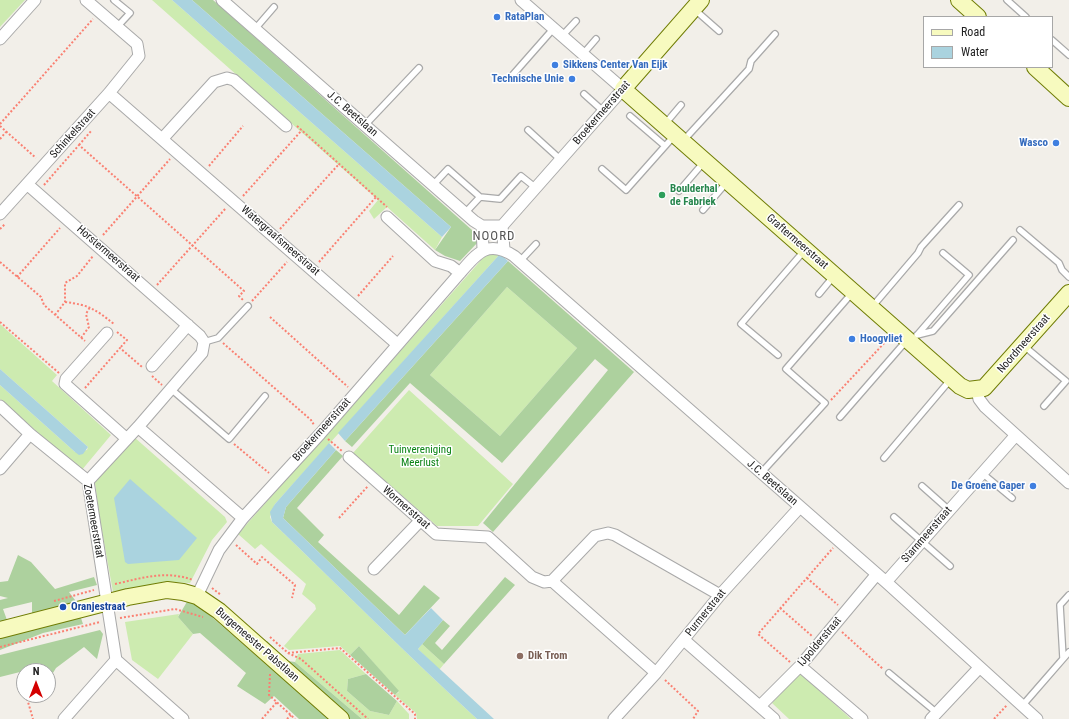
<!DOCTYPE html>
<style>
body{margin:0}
#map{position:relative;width:1069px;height:719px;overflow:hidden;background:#f2efe9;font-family:"Roboto Condensed",sans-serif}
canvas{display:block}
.legend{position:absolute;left:923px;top:16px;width:130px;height:52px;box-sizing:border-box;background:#fff;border:1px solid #a7a7a7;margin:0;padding:5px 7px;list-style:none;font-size:12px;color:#222}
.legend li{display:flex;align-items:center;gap:8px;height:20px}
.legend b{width:20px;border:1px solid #a7a7a7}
.north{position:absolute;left:16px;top:663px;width:40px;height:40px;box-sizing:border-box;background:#fff;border:1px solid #a7a7a7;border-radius:50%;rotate:0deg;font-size:11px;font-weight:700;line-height:16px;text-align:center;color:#222}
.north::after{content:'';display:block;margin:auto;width:14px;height:18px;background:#d40000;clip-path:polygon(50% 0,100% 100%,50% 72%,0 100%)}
</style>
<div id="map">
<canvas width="1069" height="719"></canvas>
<ul class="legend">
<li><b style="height:5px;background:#f7fabf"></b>Road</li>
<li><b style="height:11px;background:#aad3df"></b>Water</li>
</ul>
<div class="north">N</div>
</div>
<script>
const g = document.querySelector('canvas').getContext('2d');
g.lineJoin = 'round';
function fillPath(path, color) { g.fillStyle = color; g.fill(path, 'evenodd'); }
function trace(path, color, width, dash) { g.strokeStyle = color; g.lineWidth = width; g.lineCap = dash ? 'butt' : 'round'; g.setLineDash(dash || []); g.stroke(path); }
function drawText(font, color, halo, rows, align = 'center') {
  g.font = font + ' "Roboto Condensed",sans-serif'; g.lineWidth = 3; g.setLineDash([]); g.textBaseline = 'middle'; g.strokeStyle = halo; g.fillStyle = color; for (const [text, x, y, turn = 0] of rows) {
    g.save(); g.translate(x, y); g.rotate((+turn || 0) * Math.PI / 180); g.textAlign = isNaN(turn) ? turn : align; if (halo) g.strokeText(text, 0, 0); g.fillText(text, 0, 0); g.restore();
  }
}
fillPath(new Path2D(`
 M0,0h25l-25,27z
 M152,0h20l270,237 -7,13 -48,-43 -13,12 -5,-8 9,-11z
 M490,254h10l-225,250 -5,13 2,5c69,66 135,133 205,197h-60l-1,-6 -21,-18 4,-3 -40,-46 -9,9 -10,-9 -51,4 -5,-4 32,-37 -1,-4 -13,-11 4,-10 -45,-40 -6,5 -17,-15 245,-276z
 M507,287l70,61 -77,88 -70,-61z
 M0,324l57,51 -5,6 59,54 -30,36 -81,-72v-14l75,67 12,-2 1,-3 -88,-78z
 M409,390l104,94 -35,42h-41l-84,-73z
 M134,437l91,80 2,5 -15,18 -22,43 -21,-1 -56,10 -13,-72 -5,-37 3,-6z
 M179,614l-1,3 15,17 -35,45 -26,-19 -7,-38z
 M422,644l22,20 -5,6 -21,-21z
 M340,650l26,24 -18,5 -1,12 23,20 19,4 8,-14 12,13v5h-47l-67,-57 3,-8z
 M800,673l51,46h-62l-17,-16z`), '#cdebb0');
fillPath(new Path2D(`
 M192,0h21l259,230 5,6 1,6 -18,19 -15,-5 -10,-6 16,-23z
 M508,261l126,111 -141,160 -10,-9 125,-153 -13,-11 -93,104 -92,-80 -58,64 -7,-6zM507,287l70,61 -77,88 -70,-61z
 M336,450l7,6 -46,52 27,27 -6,7 81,73 25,-30 16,13 -35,37 -122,-117 3,-11z
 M18,555l13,7 24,27 39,-12 3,8 -28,7 6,8 8,24 -40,9 -43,17v-50l8,-2 -8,-2v-14l8,-1zM32,602v11l-25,7 -4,-11z
 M505,577l10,8 -71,79 -22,-20 21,-24 7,6 -15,17 7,7z
 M188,600l18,12 124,107h-31l-25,-23 -9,8 -28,-18 9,-13 -46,-40 -7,1 -15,-17z
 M100,630l3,4 -6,25 -13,-12 -28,21 -8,13v-10h-24l-24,6v-22z
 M267,641l21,20 7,1 67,57h-15l-85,-75z
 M359,646l40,45 -4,4 -45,-40z
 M366,674l31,27 -8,14 -19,-4 -23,-20 1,-12z`), '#add19e');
fillPath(new Path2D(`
 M172,0h20l259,227 -9,10z
 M500,254l8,7 -163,180 -7,-8z
 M0,369l88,78 -5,7 -4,1 -4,-3 -75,-67z
 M329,443l7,7 -50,57 -3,11 122,117 26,-27 12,12 -25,29 76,70h-17c-70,-64 -136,-131 -205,-197l-2,-10 5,-8z
 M130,479l67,59 -18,22 -51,4 -3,-2 -11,-64z`), '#aad3df');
const lane = new Path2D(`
 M114,0l16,13 -13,14
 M1007,0l19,17
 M694,9l25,22
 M255,29l19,-22
 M562,36l14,-15
 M1052,40l17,15
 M583,54l13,-15
 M510,78l44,-50
 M584,94l19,17
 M630,116l35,30
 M665,124l16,-19
 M365,125l54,-57
 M528,130l33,30
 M683,141l66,-72 2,-8 24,-27
 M602,169l24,21 48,-54
 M433,185l15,-16 32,28 -15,16
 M679,191l25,-29
 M480,197l20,2 21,-23 15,12
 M703,210l24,-28
 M1020,230l39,33 3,7 7,7
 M520,261l16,-17
 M819,294l14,-17
 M872,307l46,-54 3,-6 38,-42
 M918,334l51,-59 -26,-22
 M917,335l16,-4 80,-91
 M204,342l14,-4 30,-32
 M1024,346l42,35 -22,25
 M778,355l-37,-31 63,-73
 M171,389l58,50 36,-43
 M840,417l67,-77
 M884,458l67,-79
 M761,473l64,-70 -39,-34 67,-77
 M982,473l30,25
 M922,486l27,24
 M894,517l56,49
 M1063,658l-3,-53 9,-10
 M889,673l48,40
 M1022,706l47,-54`);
const street = new Path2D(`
 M222,0l252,221 8,5h20
 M0,39l35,-39
 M109,93l288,251
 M163,138l51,-56 13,-4 7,2 52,46
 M27,184l173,152 4,6 -2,11 -64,74 -50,54
 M0,214l109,-121 30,-37 -2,-12 -51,-44
 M387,217l48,44 16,5 9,7
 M482,226l1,23
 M502,226l121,-137 -102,-89
 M502,226l2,23
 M107,333l-41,46 -1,5 62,55
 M152,366l36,-41
 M977,390l2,9 6,8 84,76
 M0,406l30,28 58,47 28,179 67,59
 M138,427l105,91
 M349,457l87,77 52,3 44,40 12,5 8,-1
 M0,469l30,-35
 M374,569l46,-48
 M886,582l130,-147
 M197,596l22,-46 24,-32 77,-84 140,-161c17,-20 28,-34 54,-17l372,326 151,137
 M684,640l90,79
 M800,666l62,53
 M656,673l-104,-92 43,-45 13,-3 7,2 105,60
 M760,706l40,-40 77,-92
 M64,719l52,-59
 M614,719l42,-46 64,-78 80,-88
 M931,719l48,-51`);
const secondary = new Path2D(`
 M701,0l-78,89 337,297 8,4 16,-2 85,-95
 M959,0l19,17
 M1035,67l34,31
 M0,630l128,-33 39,-7 16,2 14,4 22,15 122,108`);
trace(lane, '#a9a9a9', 8);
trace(street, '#a9a9a9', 13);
trace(secondary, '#707d05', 18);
trace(new Path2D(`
 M0,124l93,-105
 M0,126l36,32
 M297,126l90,81
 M0,139l6,-7
 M79,145l13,-15
 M209,166l34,-40
 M44,185l35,-40 165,146 -5,5 4,4
 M243,196l59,-66
 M0,229l5,-5
 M280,229l59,-65
 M103,235l67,-76
 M0,262l41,35 3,8 41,36
 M319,262l57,-65
 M17,277l43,-49
 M157,285l69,-77
 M358,296l35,-40
 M252,301l35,-39
 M65,302c24,3 30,7 49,22
 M55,315l10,-13v-19l12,-7 16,-20
 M270,317l78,70
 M0,322l59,51
 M117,332l10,8 -7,8
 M81,338l8,-11 -3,-13 4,-7
 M223,343l88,77 3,5
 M152,376l10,9
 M85,388l35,-40 22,19
 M831,400l57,-61
 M328,439l14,12
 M234,444l35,29
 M339,518l29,-32
 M236,545l21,19 5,-7 33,28 -3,13
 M807,578l31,27
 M115,584c27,-6 51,-14 78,-4
 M212,588l9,7
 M54,601l40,-11
 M780,608l32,28
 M120,618l55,-9 28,8
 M842,632l41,37
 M270,637l18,16 13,6 67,60
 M0,647l100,-25
 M288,653l52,-5 75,66v5
 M790,662l-32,-28 75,-86
 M270,674l-1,21 26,24
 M22,680l2,8
 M665,680l33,31 -5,8
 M26,695l7,24
 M262,719l15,-17
 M287,719l4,-4
 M994,719l13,-14`), '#fa8072', 2, [2, 2]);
trace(lane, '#fff', 5.5);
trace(street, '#fff', 11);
trace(secondary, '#f7fabf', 16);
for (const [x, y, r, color] of [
 [497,17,4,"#3f7fe0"],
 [555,65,4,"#3f7fe0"],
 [572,79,4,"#3f7fe0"],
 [1056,143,4,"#3f7fe0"],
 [662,195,4,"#2e9e5b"],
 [852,339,4,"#3f7fe0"],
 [1033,486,4,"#3f7fe0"],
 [63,607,4,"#1a4fb4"],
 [520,656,4,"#8d6e63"]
]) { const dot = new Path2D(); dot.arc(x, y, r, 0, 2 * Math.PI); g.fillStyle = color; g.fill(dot); trace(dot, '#fff', 1.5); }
drawText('bold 11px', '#366cbe', '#fff', [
 ["RataPlan",505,17],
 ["Sikkens Center Van Eijk",563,65],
 ["Technische Unie",564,79,"right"],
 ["Wasco",1048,143,"right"],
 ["Hoogvliet",860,339],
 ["De Groene Gaper",1025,486,"right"]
], 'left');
drawText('11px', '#222', '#fff', [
 ["Broekermeerstraat",602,113,-49],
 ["J.C. Beetslaan",352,114,41],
 ["Schinkelstraat",73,134,-48],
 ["Watergraafsmeerstraat",280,241,41],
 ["Graftermeerstraat",797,242,41],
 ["Horstermeerstraat",108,254,41],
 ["Noordmeerstraat",1024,344,-49],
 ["Broekermeerstraat",322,430,-48],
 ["J.C. Beetslaan",772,483,41],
 ["Wormerstraat",406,508,41],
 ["Zoetermeerstraat",93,521,80],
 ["Starnmeerstraat",927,535,-49],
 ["Purmerstraat",706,613,-51],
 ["IJpolderstraat",820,642,-50],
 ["Burgemeester Pabstlaan",257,645,41]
]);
drawText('bold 11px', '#27864d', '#fff', [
 ["Boulderhal",670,189],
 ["de Fabriek",670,202]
], 'left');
drawText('11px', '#0c8416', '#fff', [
 ["Tuinvereniging",420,450],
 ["Meerlust",420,463]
]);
drawText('bold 11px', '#164399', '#fff', [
 ["Oranjestraat",71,607]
], 'left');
drawText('bold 11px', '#785e54', '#fff', [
 ["Dik Trom",528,656]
], 'left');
g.letterSpacing = '1px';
drawText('13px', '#555', '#fff', [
 ["NOORD",494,237]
]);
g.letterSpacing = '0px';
</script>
